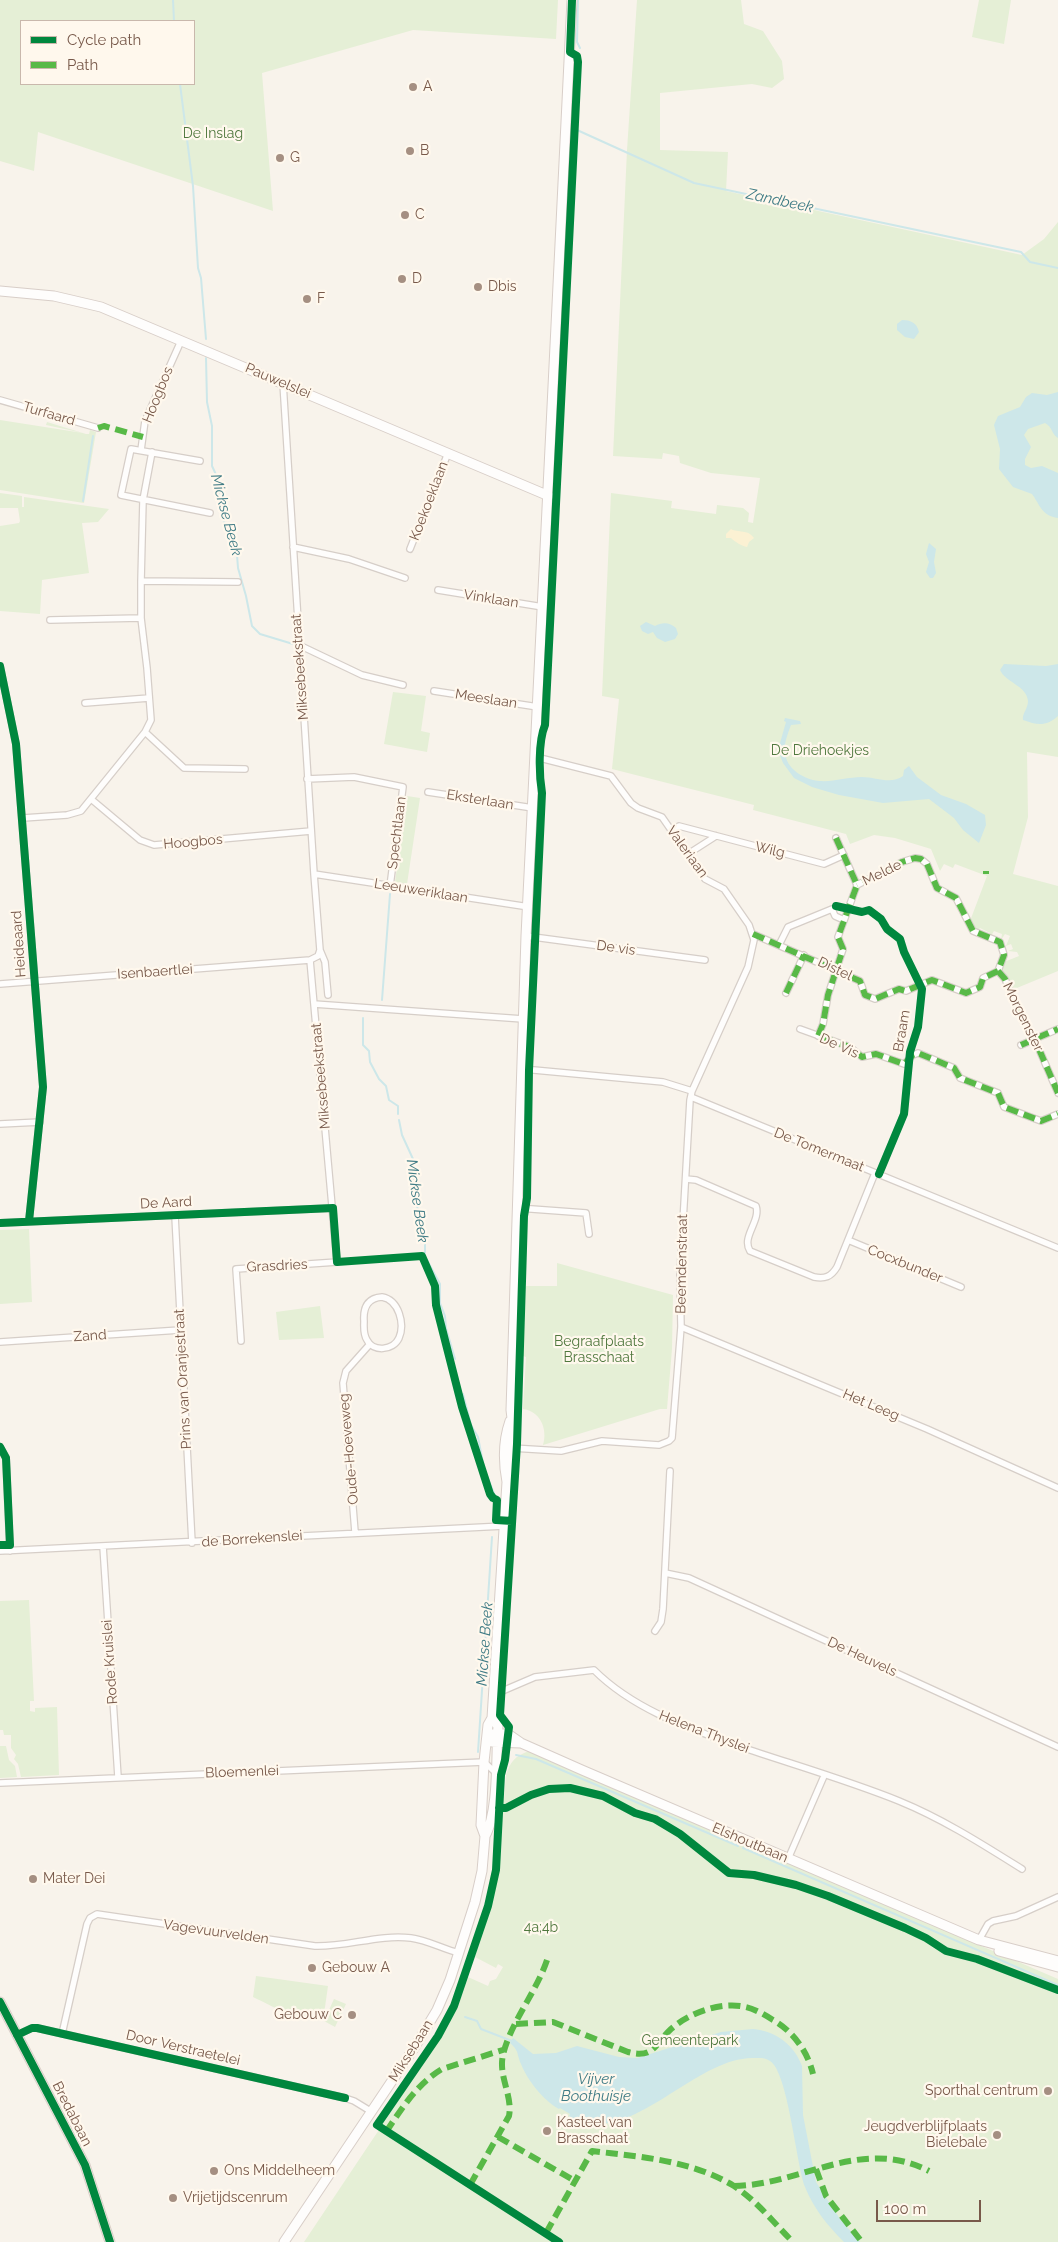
<!DOCTYPE html>
<style>
body{margin:0}
#map{position:relative;width:1058px;height:2242px;overflow:hidden;background:#f8f3eb;font-family:Raleway,sans-serif}
canvas{display:block}
.legend{position:absolute;left:20px;top:20px;width:175px;height:65px;box-sizing:border-box;background:#fff8ed;border:1px solid #c9b8ac;margin:0;padding:6px 9px;list-style:none;font-size:15px;color:#78594a}
.legend li{display:flex;align-items:center;gap:10px;height:25px}
.legend b{width:25px;border:1px solid #c9b8ac}
.scale{position:absolute;left:876px;top:2200px;width:105px;height:22px;box-sizing:border-box;border:2px solid #78594a;border-top:0;padding-left:6px;font-size:15px;line-height:18px;white-space:nowrap;color:#78594a;-webkit-text-stroke:4px #fff8ed;paint-order:stroke}
</style>
<div id="map">
<canvas width="1058" height="2242"></canvas>
<ul class="legend">
<li><b style="height:6px;background:#00873e"></b>Cycle path</li>
<li><b style="height:6px;background:#58b947"></b>Path</li>
</ul>
<div class="scale">100 m</div>
</div>
<script>
const g = document.querySelector('canvas').getContext('2d');
g.lineJoin = 'round';
function fillPath(path, color) { g.fillStyle = color; g.fill(path, 'evenodd'); }
function trace(path, color, width, dash) { g.strokeStyle = color; g.lineWidth = width; g.lineCap = dash ? 'butt' : 'round'; g.setLineDash(dash || []); g.stroke(path); }
function drawText(font, color, halo, rows, align = 'center') {
  g.font = font + ' Raleway,sans-serif'; g.lineWidth = 4.5; g.setLineDash([]); g.textBaseline = 'middle'; g.strokeStyle = halo; g.fillStyle = color; for (const [text, x, y, turn = 0] of rows) {
    g.save(); g.translate(x, y); g.rotate((+turn || 0) * Math.PI / 180); g.textAlign = isNaN(turn) ? turn : align; if (halo) g.strokeText(text, 0, 0); g.fillText(text, 0, 0); g.restore();
  }
}
fillPath(new Path2D(`
 M0,0h558l-2,39 -143,-9 -151,43 11,138 -235,-79 -4,39 -34,-10zM21,21h173v63h-173z
 M637,0h104l3,24 19,7 19,30 2,18 -12,9 -20,-4 -92,9v57l68,2 -2,39 296,64 22,-16 14,-17v535l-31,-5 1,65 -15,57 45,12v85l-46,19 -11,-21 3,-7 15,-6 -2,-4 -9,-1 5,-2 -2,-5 -5,2 4,-10 -5,-2 -4,6 1,-6 -8,-3 -3,5 -1,-3 -10,-5 -2,2 -5,-2 -3,-7 17,-45 -32,-12 -2,4 -9,-4 -4,7 -9,-22 -36,-11 -21,-3 -24,9 -4,-10 -93,-24 1,-5 -142,-36 7,-70 -17,-3 9,-203 61,8 -1,7 45,6 1,-9 26,3 6,5 -1,9 5,1 7,-45 -49,-5 -31,-10 -1,-7 -16,-3 -1,6 -49,-3 14,-306z
 M979,0h32l-7,44 -32,-7z
 M0,420l83,13 -37,-8 1,-3 39,12h3l1,-4 6,2 -12,71 -84,-13z
 M0,493l22,3v11h2v-10l85,12 -11,13 -16,1 7,50 -47,7 -2,34 -40,-3v-85l19,-3 1,-2 -2,-13h-18z
 M393,692l33,4 -5,35 9,2 -3,19 -43,-8z
 M407,796l13,2 -13,86 -12,-2z
 M29,1229l3,73 -32,2v-74z
 M557,1263l116,32 -1,54 -5,60h-7l-117,36c5,-16 -3,-34 -20,-36l3,-52 -3,-1 3,-70h31z
 M320,1306l4,32 -45,2 -3,-28z
 M29,1600l5,101h-4v10l5,1v-4l22,-1 2,68 -38,2 -3,-13 -4,-5 2,-4 -5,-7v-13h-7l-1,-5h-3v-129z
 M0,1746h6l3,14 6,6 2,11 -17,1z
 M529,1751l529,228v263h-754l135,-202 20,-37 9,-26 20,9 2,-5 6,-2 7,-12 -5,-3 -2,4 -21,-11 22,-78 9,-104c4,-13 9,-19 23,-24z
 M256,1976l72,10 -4,28c-32,7 -43,-4 -71,-17z
 M334,1999l12,5 -11,23 -11,-6z`), '#e5efd6');
fillPath(new Path2D(`
 M731,529c7,4 17,0 23,9l-5,4 -2,5c-5,-1 -12,-5 -16,-9h-5v-4z`), '#fbf1d3');
fillPath(new Path2D(`
 M902,320c9,0 15,3 17,12l-5,7 -9,-2 -8,-7v-6z
 M1058,392v46c-7,-4 -5,-11 -13,-15l-17,6 -4,6 7,12 -6,12v6l6,3 11,-2 16,7v45c-16,-2 -18,-13 -26,-24l-19,-7 -14,-18 1,-20 -6,-24 4,-9 22,-9 6,-10 6,-4 15,2z
 M929,543l7,6 -2,13 2,11 -3,5h-3l-4,-6 3,-10 -3,-8z
 M646,622l9,4c7,-4 15,-4 21,2l2,6 -3,5 -10,3 -8,-4 -4,-6 -5,2 -6,-3 -2,-5z
 M1004,664l42,2 12,-2v52c-12,11 -21,9 -35,4 -1,-7 5,-11 5,-19 -2,-16 -22,-18 -28,-31z
 M785,718l15,3 1,3 -10,1c-3,8 -7,18 -6,26 0,18 20,29 35,30 13,1 28,-4 42,-4 14,0 29,8 41,-1l1,-6 5,-4 8,11 24,18 25,9 19,11 1,10 -7,18 -16,-13 -9,-12 -25,-19 -46,4 -44,-8 -27,-8 -18,-9 -11,-15 -5,-13 8,-28 -2,-1z
 M753,2029c22,2 41,15 49,37l1,49 13,67 24,37 20,23h-16c-17,-17 -30,-33 -39,-55 -9,-24 -17,-115 -35,-126 -5,-4 -12,-3 -18,-3 -61,1 -124,93 -183,58l1,-2 -10,-6 -1,1c-16,-9 -31,-28 -38,-45 -5,-11 -1,-12 -11,-21l3,-5 20,16 23,-1 21,-7 42,11 18,1 84,-26z`), '#cde7e9');
trace(new Path2D(`
 M173,0l1,21
 M578,0l-1,42 3,6
 M580,58l-3,72 117,53 327,69 9,10 28,6
 M180,84l13,102 5,82 3,10 5,61
 M206,358l1,44 5,24v40l7,15 1,14 5,10 -2,14 9,22v8l5,6 1,13 8,28 6,30 8,8 33,10
 M83,501l10,-65
 M382,1000l8,-106
 M363,1018v27l6,6 1,11 9,17 7,7 3,14 9,6v8
 M399,1120l3,15 11,24 2,37 10,47v10
 M427,1260l13,24v19l5,13 1,12 9,31
 M463,1394l8,31 7,12 6,31 11,28 -1,23
 M478,1752l14,-215
 M516,1755l20,4 202,87
 M743,1848l315,137
 M465,2017l12,4 4,8 31,12`), '#cde7e9', 2);
const street = new Path2D(`
 M283,383l31,491 6,76 5,12 3,33
 M0,400l98,28
 M141,450l4,-29 36,-80
 M200,461l-69,-12 -10,46 89,18
 M293,547l56,12 56,19
 M410,549l38,-96
 M141,581l97,1
 M438,590l105,17
 M50,620l91,-2
 M299,645l63,30 41,10
 M0,666l16,78 27,343 -14,134
 M434,691l104,16
 M85,703l64,-5
 M145,732l39,36 61,1
 M307,779l47,-2 49,10 -13,99
 M428,792l105,16
 M91,799l49,41 14,5 157,-14
 M23,818l44,-3 14,-4 64,-79 6,-12 -4,-52 -6,-50v-37l2,-81 9,-48
 M672,831l7,-5 145,38 20,-9
 M688,854l28,-18
 M314,874l215,33
 M753,934l107,47 5,14 10,4 24,-10 7,2 26,-11 34,13 14,-6 3,-9 15,-7 6,-16 -4,-13 -27,-11 -17,-33 -19,-10 -10,-24 -6,-5 -6,-1 -13,4 -45,23
 M526,936l179,24
 M779,945l9,-18 44,-18 3,7 9,4
 M998,971l7,8 18,42 12,19 23,53
 M0,984l310,-24 8,-4 2,-6
 M786,993l18,-38
 M314,1004l209,15
 M800,1029l50,18 12,10 14,-3 28,10 9,-9 5,-2 36,15 6,10 38,15 6,14 37,14 17,-7
 M818,1036l5,-12 5,-29 15,-46 -5,-12 19,-52 -21,-47
 M1021,1045l37,-16
 M523,1069l140,13 29,9
 M691,1097l367,151
 M0,1124l40,-2
 M686,1179l10,1 60,26c5,15 -15,31 -6,45l64,26c11,2 17,0 23,-10l38,-94
 M518,1208l68,5 3,21
 M175,1216l17,327
 M0,1223l333,-15
 M848,1240l113,47
 M382,1297c17,3 23,27 17,41 -6,13 -26,14 -32,2 -4,-6 -3,-13 -3,-19 -1,-14 4,-23 18,-24z
 M681,1327l246,102 131,59
 M241,1341l-5,-72 101,-7 -27,-302
 M0,1342l180,-12
 M0,1447l6,11 4,93
 M512,1448l49,3 41,-10 57,4 10,-4 3,-3 9,-111 -1,-53 10,-174 2,-9 56,-124 6,-27 -5,-15 -25,-36 -19,-10 -43,-62 -24,-9 -7,-5 -20,-27 -75,-19
 M355,1532l-12,-149 3,-12 24,-27
 M103,1546l15,231
 M0,1551l504,-25
 M665,1573l24,5 369,169
 M655,1631l6,-9 2,-13 7,-138
 M493,1695l42,-18 59,-7c39,39 94,58 144,76 53,18 109,34 161,55 44,18 83,43 123,68
 M0,1783l484,-21 11,10
 M788,1859l36,-83
 M979,1940l9,-16 5,-3 23,-5 42,-19
 M62,2034l25,-110 3,-6 7,-4 218,32c32,1 64,-12 96,-8 16,2 32,11 48,15
 M17,2035l15,-7h5l308,70 9,3 18,11`);
const secondary = new Path2D(`
 M0,291l54,5 47,11 448,189
 M507,1482l6,-25 1,-22 -3,-25 15,-474 46,-936
 M487,1734h21l13,9 61,27 397,170 79,21
 M492,1742l29,1
 M485,1836c14,-25 11,-80 13,-110l-6,-8
 M999,1951l59,16
 M284,2242l132,-197 21,-35 13,-30 25,-78 7,-31 3,-35 -4,-11 3,-63 4,-37 4,-7 15,-236c-4,-21 -4,-41 3,-61`);
const primary = new Path2D(`
 M0,2002l85,163 25,77`);
trace(street, '#d6cec8', 8);
trace(secondary, '#d8cec8', 11);
trace(primary, '#dad0c9', 11);
trace(street, '#fefdfc', 5.5);
trace(secondary, '#fefdfc', 9);
trace(primary, '#f3ede5', 9);
trace(new Path2D(`
 M98,428l6,-2 39,11
 M836,838l21,47 -19,52 5,12 -15,46 -5,29 -5,12 32,11 12,10 14,-3 28,10 9,-9 5,-2 36,15 6,10 38,15 6,14 37,14 17,-7
 M986,871v3
 M753,934l107,47 5,14 10,4 24,-10 7,2 26,-11 34,13 14,-6 3,-9 15,-7 6,-16 -4,-13 -27,-11 -17,-33 -19,-10 -10,-24 -6,-5 -6,-1 -13,4 -45,23
 M998,971l7,8 18,42 12,19 23,53
 M786,993l18,-38
 M1021,1045l37,-16
 M516,2024l37,-2 75,30c26,7 27,-8 43,-23 18,-16 50,-28 75,-22 9,2 19,8 27,13 20,11 35,32 40,54
 M386,2132c16,-24 31,-48 56,-63l64,-20
 M498,2137l77,44
 M816,2169l10,27 36,46
 M470,2185l39,-69c4,-20 -11,-40 -6,-61 7,-32 35,-65 45,-98
 M734,2186c68,-1 127,-50 195,-15
 M546,2233l46,-82c49,6 99,9 142,35 22,14 40,37 59,56`), '#58b947', 6, [12, 6]);
trace(new Path2D(`
 M0,666l16,78 27,343 -14,134
 M836,906l26,6 7,-2 12,9 6,10 13,10 4,13 18,37 -4,38 -8,25 -6,62 -25,60
 M0,1223l333,-15 4,54 85,-6 13,30 1,19 26,102 28,87 3,4 4,2 -1,20 16,1
 M0,1447l6,11 4,87h-10
 M499,1808h7l25,-13 18,-6 21,-1 33,8 32,17 20,6 25,15 49,39 25,2 42,10 32,11 77,32 21,10 20,13 31,8 81,31
 M0,2002l85,163 25,77
 M17,2035l15,-7h5l308,70
 M559,2242l-182,-117 61,-89 16,-30 34,-100 8,-36 5,-95 4,-15 4,-33 -9,-12 17,-271 7,-228 3,-18 2,-128 13,-277c-3,-18 -4,-51 3,-68l33,-663 -1,-6 -7,-4 2,-52`), '#00873e', 8);
for (const [x, y, r, color] of [
 [413,87,5,"#a58f82"],
 [410,151,5,"#a58f82"],
 [280,158,5,"#a58f82"],
 [405,215,5,"#a58f82"],
 [402,279,5,"#a58f82"],
 [478,287,5,"#a58f82"],
 [307,299,5,"#a58f82"],
 [33,1879,5,"#a58f82"],
 [312,1968,5,"#a58f82"],
 [352,2015,5,"#a58f82"],
 [1048,2091,5,"#a58f82"],
 [547,2131,5,"#a58f82"],
 [997,2135,5,"#a58f82"],
 [214,2171,5,"#a58f82"],
 [173,2198,5,"#a58f82"]
]) { const dot = new Path2D(); dot.arc(x, y, r, 0, 2 * Math.PI); g.fillStyle = color; g.fill(dot); trace(dot, '#fff8ed', 2); }
drawText('14px', '#78594a', '#fff8ed', [
 ["A",423,87],
 ["B",420,151],
 ["G",290,158],
 ["C",415,215],
 ["D",412,279],
 ["Dbis",488,287],
 ["F",317,299],
 ["Mater Dei",43,1879],
 ["Gebouw A",322,1968],
 ["Gebouw C",342,2015,"right"],
 ["Sporthal centrum",1038,2091,"right"],
 ["Kasteel van",557,2123],
 ["Brasschaat",557,2139],
 ["Jeugdverblijfplaats",987,2127,"right"],
 ["Bielebale",987,2143,"right"],
 ["Ons Middelheem",224,2171],
 ["Vrijetijdscenrum",183,2198]
], 'left');
drawText('14px', '#50783e', '#fff8ed', [
 ["De Inslag",213,134],
 ["De Driehoekjes",820,751],
 ["Begraafplaats",599,1342],
 ["Brasschaat",599,1358],
 ["4a;4b",541,1928],
 ["Gemeentepark",690,2041]
]);
drawText('14px', '#78594a', '#fff8ed', [
 ["Pauwelslei",278,381,23],
 ["Hoogbos",158,395,-68],
 ["Turfaard",49,414,16],
 ["Koekoeklaan",429,501,-69],
 ["Vinklaan",491,599,9],
 ["Miksebeekstraat",300,667,-94],
 ["Meeslaan",486,699,9],
 ["Eksterlaan",480,800,9],
 ["Spechtlaan",397,833,-83],
 ["Hoogbos",193,842,-5],
 ["Wilg",770,850,13],
 ["Valeriaan",687,852,54],
 ["Melde",882,873,-26],
 ["Leeuweriklaan",421,891,9],
 ["Heideaard",19,944,-94],
 ["De vis",616,948,8],
 ["Distel",835,969,25],
 ["Isenbaertlei",155,972,-4],
 ["Morgenster",1023,1017,64],
 ["Braam",902,1031,-80],
 ["De Vis",839,1046,24],
 ["Miksebeekstraat",321,1076,-95],
 ["De Tomermaat",819,1150,22],
 ["De Aard",166,1203,-3],
 ["Beemdenstraat",682,1264,-89],
 ["Cocxbunder",905,1264,22],
 ["Grasdries",277,1266,-3],
 ["Zand",90,1336,-4],
 ["Prins van Oranjestraat",183,1379,-93],
 ["Het Leeg",871,1405,23],
 ["Oude-Hoeveweg",349,1449,-95],
 ["de Borrekenslei",252,1539,-4],
 ["De Heuvels",862,1657,25],
 ["Rode Kruislei",110,1662,-94],
 ["Helena Thyslei",704,1732,21],
 ["Bloemenlei",242,1772,-2],
 ["Elshoutbaan",750,1843,23],
 ["Vagevuurvelden",216,1932,8],
 ["Door Verstraetelei",183,2048,13],
 ["Miksebaan",411,2051,-58],
 ["Bredabaan",72,2114,63]
]);
drawText('italic 15px', '#3f7b85', '#fff8ed', [
 ["Zandbeek",780,201,12],
 ["Mickse Beek",226,515,75],
 ["Mickse Beek",417,1201,82],
 ["Mickse Beek",485,1644,-86],
 ["Vijver",596,2079],
 ["Boothuisje",596,2096]
]);
</script>
